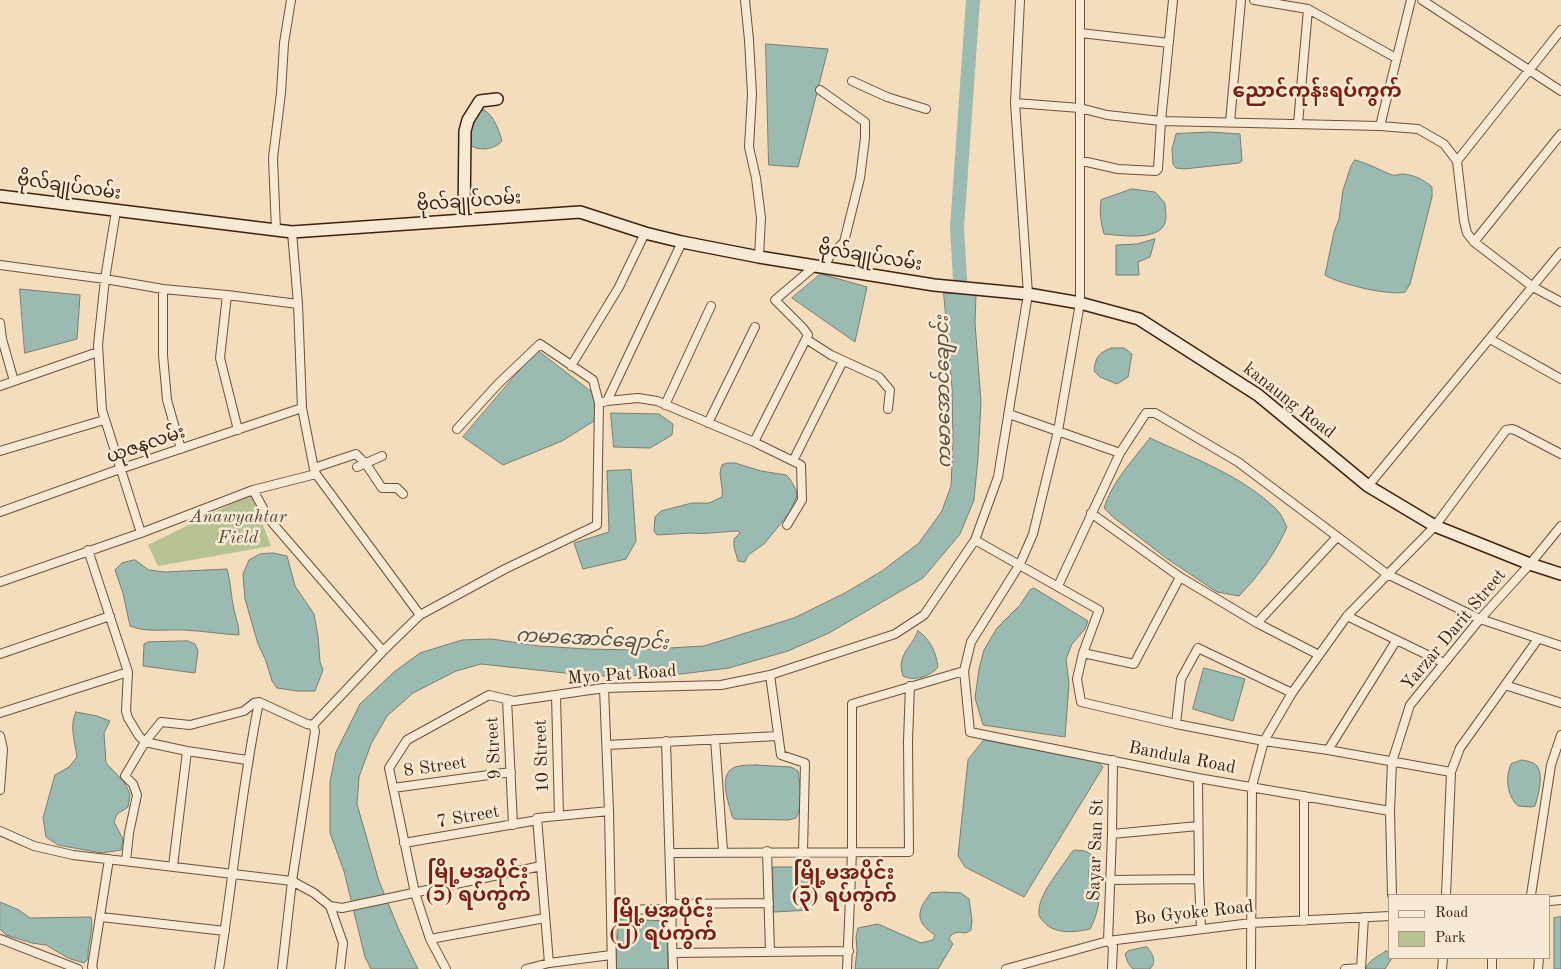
<!DOCTYPE html>
<meta charset="utf-8">
<style>
body{margin:0}
#map{position:relative;width:1561px;height:969px;overflow:hidden;background:#f3ddbc;font-family:"Old Standard TT",serif}
canvas{display:block}
.legend{position:absolute;left:1388px;top:894px;width:162px;height:65px;box-sizing:border-box;background:#f7e9d3;border:1px solid #ad9984;margin:0;padding:6px 9px;list-style:none;font-size:15px;color:#3f200e}
.legend li{display:flex;align-items:center;gap:10px;height:25px}
.legend b{width:25px;border:1px solid #ad9984}
</style>
<div id="map">
<canvas width="1561" height="969"></canvas>
<ul class="legend">
<li><b style="height:6px;background:#f7e9d3"></b>Road</li>
<li><b style="height:14px;background:#b7c293"></b>Park</li>
</ul>
</div>
<script>
const g = document.querySelector('canvas').getContext('2d');
g.lineJoin = 'round';
function fillPath(path, color) { g.fillStyle = color; g.fill(path, 'evenodd'); }
function trace(path, color, width, dash) { g.strokeStyle = color; g.lineWidth = width; g.lineCap = dash ? 'butt' : 'round'; g.setLineDash(dash || []); g.stroke(path); }
function drawText(font, color, halo, rows, align = 'center') {
  g.font = font + ' "Old Standard TT","Noto Sans Myanmar",serif'; g.lineWidth = 5; g.setLineDash([]); g.textBaseline = 'middle'; g.strokeStyle = halo; g.fillStyle = color; for (const [text, x, y, turn = 0] of rows) {
    g.save(); g.translate(x, y); g.rotate((+turn || 0) * Math.PI / 180); g.textAlign = isNaN(turn) ? turn : align; if (halo) g.strokeText(text, 0, 0); g.fillText(text, 0, 0); g.restore();
  }
}
fillPath(new Path2D(`
 M251,494l20,52 -113,20 -10,-21z`), '#b7c293');
const water = new Path2D(`
 M766,44l62,5 -30,118 -29,-2z
 M484,110c10,5 15,21 18,31 -7,8 -22,11 -32,4 -2,-13 0,-31 14,-35z
 M1210,132l30,2 2,27 -3,2 -55,6 -8,-1 -3,-4 -1,-15 4,-15z
 M1355,160c13,3 24,10 37,15 4,1 7,-1 11,-1 12,1 21,6 29,13v10l-22,87 -5,8c-16,4 -66,-8 -80,-17l9,-43 5,-13 4,-29 8,-24z
 M1132,189l23,3 10,11c0,5 2,15 0,20 -7,19 -46,12 -61,11 -3,-11 -5,-22 -3,-34z
 M1155,239l-5,18 -12,5 1,13h-23v-30l21,-1z
 M821,274l46,13 -12,55 -63,-44z
 M20,289l60,6 -3,44 -52,14z
 M944,293l32,2 -1,28 6,79 -3,56 -4,42 -14,34 -37,44 -94,55 -41,18 -59,17 -56,7 -80,1 -112,-12 -25,7 -43,22 -26,23 -16,28 -12,33 -2,27 22,77 20,49 19,39h-47l-6,-12 -21,-86 -14,-38v-51l6,-30 24,-48 34,-32 26,-19 42,-13 30,-1 47,7 48,3 48,1 69,-4 90,-28 51,-25 37,-22 37,-28 23,-32 9,-25 2,-44 -1,-54z
 M1112,348h12l8,6 -4,23 -11,7 -17,-7 -6,-6c1,-13 5,-19 18,-23z
 M537,350l60,46 -3,25 -32,20 -59,24 -40,-28z
 M611,413l48,1 14,10 -1,11 -22,13 -36,-1z
 M1150,438c43,20 93,38 127,72 5,5 7,12 10,17 -12,27 -28,48 -48,69l-22,-4 -51,-34 -53,-41 -9,-9c8,-26 29,-48 46,-70z
 M728,463h7l26,8 25,4 4,4 6,11 1,6 -7,16 -26,32 -16,11 -3,7 -7,-1 -4,-14v-8l6,-6 -1,-2c-10,0 -41,4 -47,2l-35,2 -3,-4 1,-14 6,-6 31,-8h17l13,-6c2,-11 -5,-22 0,-32z
 M631,470l5,71 -10,18 -43,10 -9,-26 35,-11 -2,-61z
 M273,553l14,3 8,30 19,28 4,22 2,26 3,8 -8,21h-18l-20,-3 -5,-7 -6,-20 -8,-17 -13,-45 -2,-25 6,-14 11,-6z
 M135,560l14,10 16,2 62,-3c4,14 4,27 7,41 2,9 5,15 5,25 -18,-1 -36,-4 -55,-5 -18,-1 -37,3 -54,-4l-7,-33 -8,-23 7,-7z
 M1034,588l54,33 -3,8 -13,15 -6,15 3,25 -4,53 -82,-12 -8,-27 4,-29 5,-19 13,-22 23,-23 10,-15z
 M918,631c12,8 18,21 20,36 -7,9 -24,15 -35,9 -7,-20 8,-28 15,-45z
 M188,641l7,3 3,7 -3,22 -52,-7 1,-22 4,-2z
 M1204,668l41,11 -12,42 -40,-12z
 M76,712l21,4 13,5 -6,12 2,30 18,19 6,12 -2,13 -11,7 -3,8 9,17 -2,11 -19,3 -44,-8 -12,-8 -3,-19 12,-43 14,-8 8,-10c-2,-14 -8,-33 -1,-45z
 M984,740l113,22 6,5 -79,130 -59,-30 -7,-11 10,-96z
 M1522,760c5,1 12,2 15,6 7,9 1,30 -2,40l-4,1 -13,-1c-11,-10 -13,-28 -7,-42z
 M756,765l35,2 7,4c2,14 6,34 -2,47l-7,2 -55,-1 -2,-3c-3,-13 -14,-40 1,-48 6,-3 16,-3 23,-3z
 M1075,850l10,1 7,4c2,5 0,6 -2,11 -4,12 2,18 10,26 -1,13 -4,26 -10,37 -13,3 -31,5 -42,-3 -5,-5 -10,-8 -9,-16 1,-18 23,-42 32,-57z
 M773,867h39l-1,43 -37,2z
 M944,892l17,1 8,6 3,21 -1,10 -5,3c-8,-1 -13,-2 -17,6l4,5 -15,25h-83l2,-19 -1,-13 2,-9 20,-4 43,19 12,-3 2,-5c-20,-13 -19,-24 -4,-42z
 M0,902l19,8 11,8 61,-1c3,14 -4,28 -3,42l-4,4 -16,-5 -22,-13 -14,-2 -26,-8 -6,-6z
 M1561,917v52h-7v-51z
 M619,919l48,2 1,48h-52z
 M1147,947c6,7 10,15 3,22h-17l-5,-6 -3,-9 3,-3z
 M1386,951l4,2v5h2l-7,11h-19c2,-9 13,-13 20,-18z`);
fillPath(water, '#9bbbb2');
trace(water, '#767d70', 1);
trace(new Path2D(`
 M962,313l-5,-85 16,-228`), '#9bbbb2', 14);
const street = new Path2D(`
 M745,0l4,40 3,54 -3,53 7,31 5,40 -2,39
 M1080,0v303l-22,128 -25,103 -13,30 -49,78 -7,29 6,61 228,46 192,33
 M1254,0l54,9 88,49
 M1422,0l139,91
 M1080,33l89,10
 M852,81l35,16 39,12
 M820,90l45,32v16l-5,40 -16,64 -15,15 -4,10
 M1015,103l65,5 27,7 54,6 219,5 38,3 26,15 13,17 7,60 3,12 7,9 59,45 28,15
 M1230,122l11,-122
 M1298,124l10,-115
 M1380,126l31,-126
 M1457,161l104,-131
 M1080,162h7l31,7 38,2 2,-2 3,-48 12,-121
 M116,211l-11,68 -7,66 4,65 39,123
 M276,230l-3,-72 8,-65 3,-50 7,-43
 M292,232l6,72 4,104 12,61 2,5 104,141
 M1474,242l87,-108
 M0,265l105,14 58,10 64,6 71,9
 M163,289v66l4,45 14,49
 M227,295l-7,63 18,72
 M0,323l2,16 12,42
 M806,339l25,16 48,22 11,13 -2,19
 M1490,339l71,40
 M571,366l48,-79 26,-54
 M0,386l98,-34
 M607,401l75,-159
 M665,405l46,-99
 M1009,414l111,39
 M708,423l47,-96
 M457,429l41,-45 42,-40 53,36 6,23
 M754,442l47,23 1,35 -15,25
 M0,451l104,-31
 M793,461l50,-100
 M357,467l25,-11
 M314,469l6,-3 36,-12 10,10 16,24h15l6,6
 M1368,486l193,-234
 M253,490l16,29 114,132
 M0,512l120,-43 182,-61
 M1091,513l89,64 77,46 62,32
 M975,540l124,70 -16,43 -6,26 4,23 95,22 88,17 64,9 123,22
 M88,550l40,122 -2,39 2,7 11,18 6,6 42,9 60,9
 M0,582l141,-49 112,-43 63,-16
 M1058,586l62,-133 26,-40h9l83,49 149,112 93,45 81,27
 M1347,616l97,47
 M1257,623l80,-86
 M1083,653l51,11 46,-87
 M0,654l110,-38
 M770,675l11,80 24,8 -2,89
 M1505,685l56,18
 M604,688l5,123 3,158
 M556,695l3,121
 M507,699l6,126
 M0,713l128,-41
 M1176,724l5,-45 17,-31 94,45
 M313,725l70,-74 37,-36 85,-46 92,-44 2,-122 8,-2 31,-3 19,3 97,41 54,-107 -5,-7 -28,-28 40,-34
 M0,736l3,13 -3,41
 M715,739l8,112
 M666,741l7,228
 M607,745l171,-9
 M1328,750l68,-109
 M1198,778l1,101 2,50
 M393,788l118,-16
 M0,831l34,15 39,9 219,26 22,12 16,13 13,37 -3,26
 M1112,834l86,-8
 M404,843l134,-23
 M767,851l3,101
 M670,853l239,-1 -1,-111 2,-55
 M126,861l3,-28 8,-38 -4,-11 -8,-8 20,-34 16,-20 29,3 54,-14 10,-8 5,-1 48,22 6,1 2,6 -23,150 -10,88
 M173,866l14,-115
 M1110,880l89,-1
 M1392,895l-2,-84 2,-49 18,-57 70,-86 50,-55 31,-38
 M1446,895l5,-123 9,-24 78,-109
 M1531,895l20,-130 10,-30
 M1550,901l11,-1
 M671,904l98,-1
 M330,906l12,2 199,-42
 M611,910l60,-1
 M101,917l124,14
 M1304,921v-125
 M0,939l78,30
 M430,939l115,-21
 M673,953l176,-2
 M549,963l-12,-145 72,-7
 M93,969l-1,-2 17,-108
 M219,969c14,-89 22,-179 40,-267
 M446,969l-16,-30 -15,-46 -26,-125 18,-28 82,-45 25,6 90,-13 117,-3 49,-10 125,-41 29,-19 51,-75 23,-63 30,-183 -13,-191 5,-103
 M526,969l23,-6 62,-8
 M847,969l5,-117v-148l112,-33
 M1006,969l102,-28 143,-18 139,-7
 M1112,969l1,-23 -5,-5 4,-107 1,-74
 M1251,969l1,-183 12,-45 28,-48 55,-77 88,-90 71,-96 6,-1 5,2 44,23
 M1345,969l16,-1
 M1361,969l3,-52
 M1442,969l1,-11
 M1492,969v-11
 M1538,969l1,-11`);
const secondary = new Path2D(`
 M0,196l292,36 288,-20 65,21 37,9 77,15 175,28 94,9 52,9 59,16 119,76 110,91 67,40 95,38 31,10
 M464,220l1,-89 3,-11 12,-19 17,-2`);
trace(street, '#6c4f3a', 10);
trace(secondary, '#3f200e', 14);
trace(street, '#f7e9d3', 8);
trace(secondary, '#f7e9d3', 11);
drawText('18px', '#3f200e', '#f7e9d3', [
 ["ဗိုလ်ချုပ်လမ်း",69,187,8],
 ["ဗိုလ်ချုပ်လမ်း",469,202,-4],
 ["ဗိုလ်ချုပ်လမ်း",870,257,9],
 ["kanaung Road",1289,401,38],
 ["ယုဇနလမ်း",146,445,-19],
 ["Yarzar Darit Street",1454,630,-50],
 ["Myo Pat Road",622,675,-4],
 ["9 Street",494,748,-93],
 ["10 Street",542,756,-92],
 ["Bandula Road",1182,758,11],
 ["8 Street",435,767,-8],
 ["7 Street",468,817,-10],
 ["Sayar San St",1096,850,-88],
 ["Bo Gyoke Road",1194,913,-6]
]);
drawText('italic 18px', '#5d482f', '#f7e9d3', [
 ["Anawyahtar",238,517],
 ["Field",238,538]
]);
drawText('italic 19px', '#5b4e3f', '#f7e9d3', [
 ["ကမာအောင်ချောင်း",944,392,-91],
 ["ကမာအောင်ချောင်း",592,640,3]
]);
drawText('bold 20px', '#7a1f14', '#f7e9d3', [
 ["ညောင်ကုန်းရပ်ကွက်",1317,92],
 ["မြို့မအပိုင်း",478,873],
 ["(၁) ရပ်ကွက်",478,896],
 ["မြို့မအပိုင်း",844,874],
 ["(၃) ရပ်ကွက်",844,897],
 ["မြို့မအပိုင်း",663,912],
 ["(၂) ရပ်ကွက်",663,935]
]);
</script>
